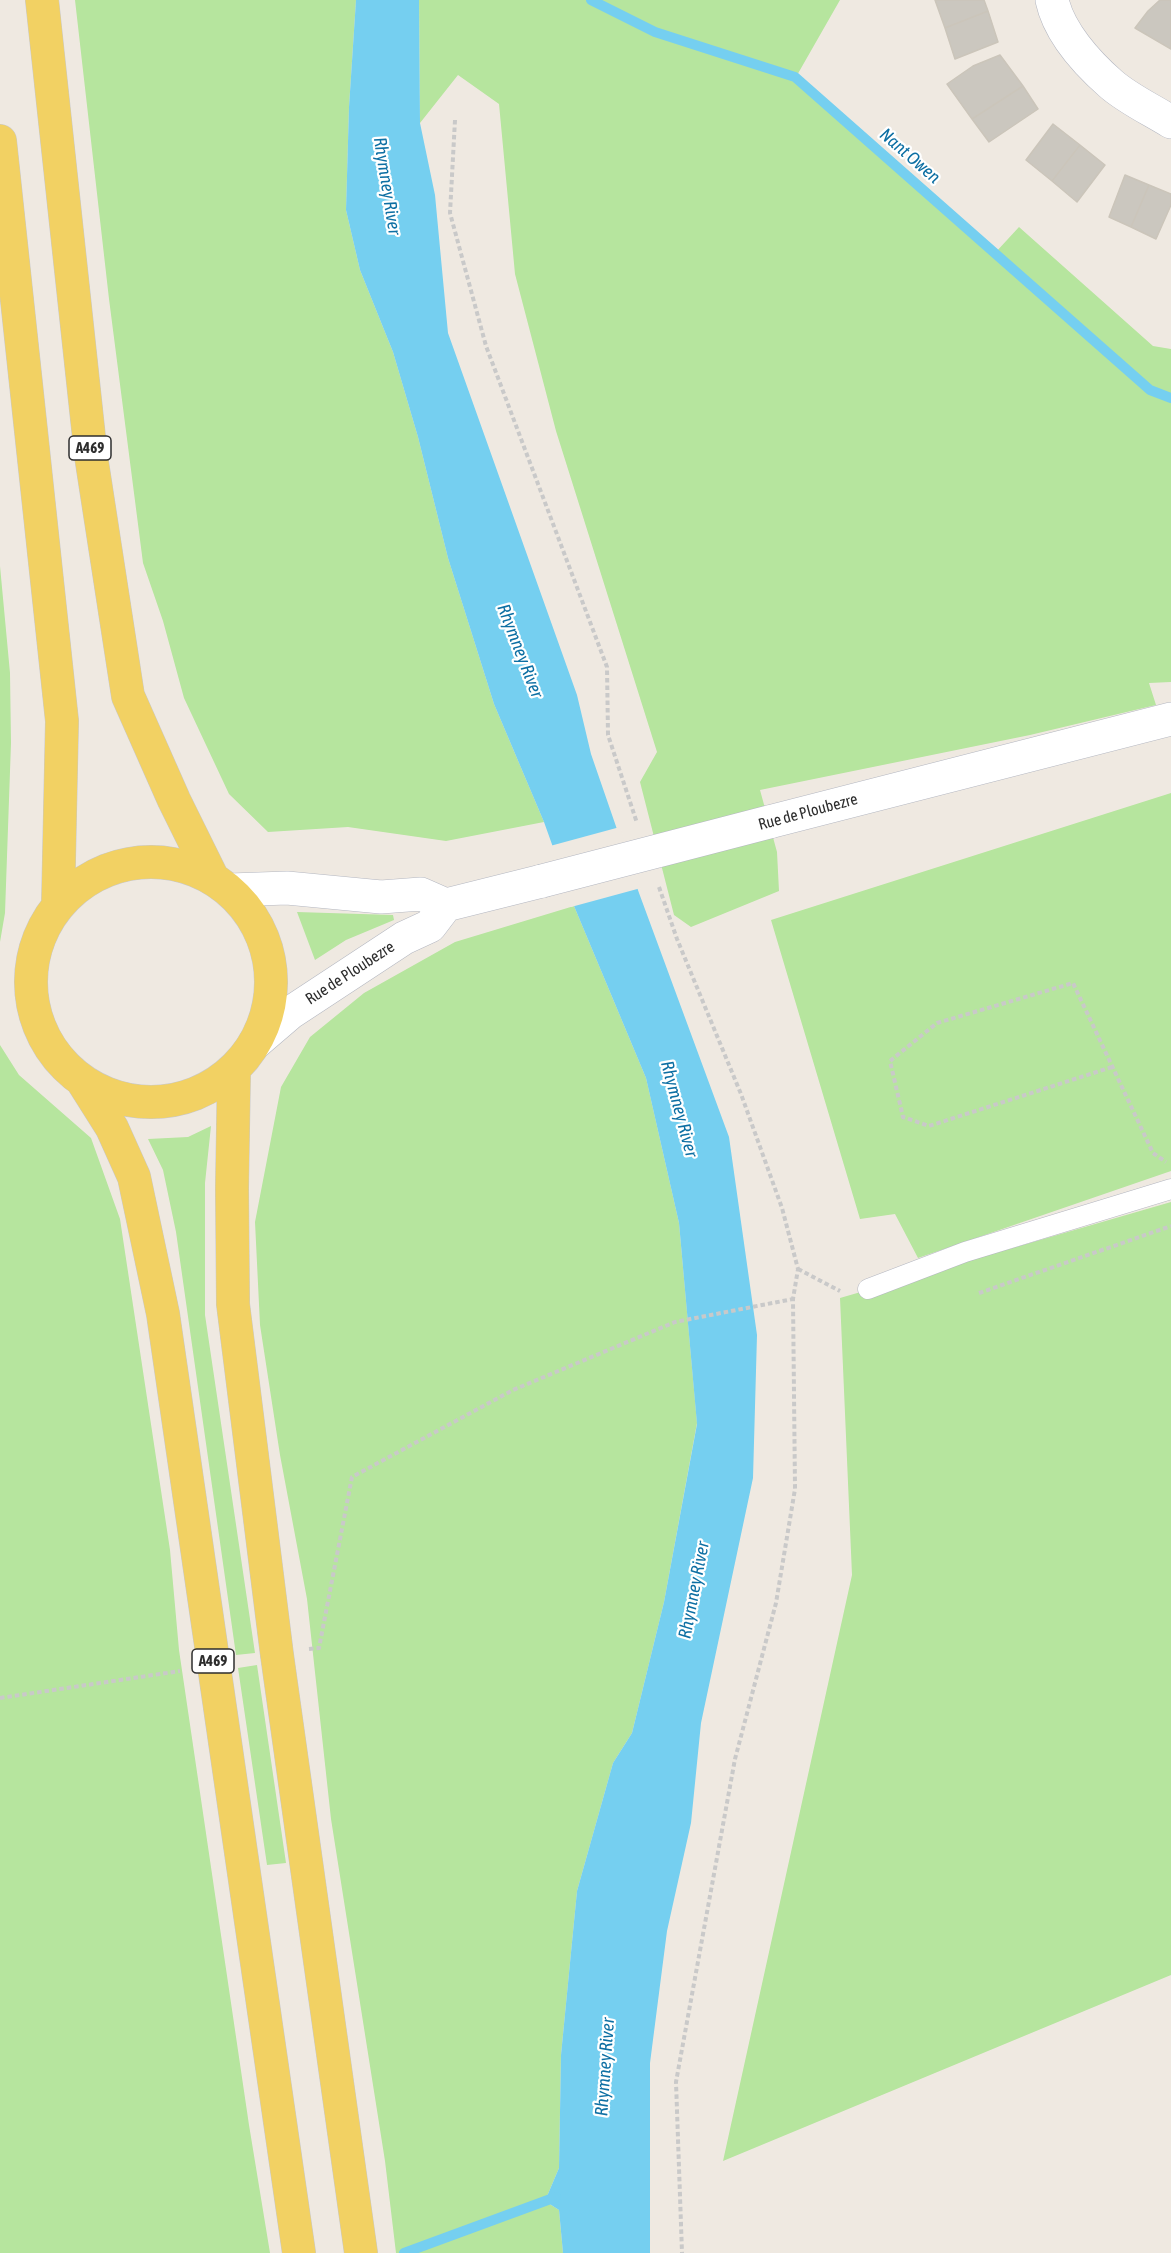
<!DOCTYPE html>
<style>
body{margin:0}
canvas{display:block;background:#efe9e1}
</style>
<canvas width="1171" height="2253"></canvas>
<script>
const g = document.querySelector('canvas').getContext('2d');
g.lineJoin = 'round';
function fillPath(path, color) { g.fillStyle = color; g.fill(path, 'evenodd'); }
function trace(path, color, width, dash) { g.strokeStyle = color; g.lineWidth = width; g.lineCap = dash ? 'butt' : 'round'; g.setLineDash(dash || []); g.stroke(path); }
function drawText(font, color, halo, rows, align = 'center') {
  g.font = font + ' "Asap Condensed",sans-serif'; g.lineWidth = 4.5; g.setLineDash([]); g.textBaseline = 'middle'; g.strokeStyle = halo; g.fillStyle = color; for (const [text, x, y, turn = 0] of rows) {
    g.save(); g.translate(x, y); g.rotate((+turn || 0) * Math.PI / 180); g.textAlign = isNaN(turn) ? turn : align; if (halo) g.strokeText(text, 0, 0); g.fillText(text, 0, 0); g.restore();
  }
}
fillPath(new Path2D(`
 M75,0h281l-7,107 -3,103 14,60 33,82 25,85 30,121 46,146 50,118 -98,19 -98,-14 -80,5 -39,-38 -45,-96 -21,-77 -20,-58 -34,-264z
 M419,0h421l-44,77 199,176 24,-26 134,119 18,3v333l-22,1 7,22 -126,30 -270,55 17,62 2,39 -88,36 -17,-12 -34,-133 17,-30 -101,-321 -41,-157 -16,-170 -41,-29 -38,48z
 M0,566l10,107 1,70 -6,170 -5,29z
 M1171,793v378l-253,87 -23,-44 -35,5 -89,-299z
 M574,906l72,172 33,145 18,200 -33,179 -32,131 -19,30 -36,128 -16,164 -2,113 -14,33 14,9 4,43h-167l-11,-92 -54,-342 -24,-220 -27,-144 -20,-130 -5,-103 26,-135 29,-50 54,-44 91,-51z
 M297,912l96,3 1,5 -48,20 -31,20z
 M0,1045l19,30 72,63 29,81 50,331 9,100 70,475 21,128h-270z
 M211,1126l-6,57v132l50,338 -19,2 -60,-423 -13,-62 -15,-31 40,-2z
 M1171,1202v773l-448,186 129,-586 -12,-277z
 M257,1665l29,198 -19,2 -29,-197z`), '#b6e59e');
fillPath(new Path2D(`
 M356,0h63l1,123 15,72 13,138 129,362 14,59 48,139 90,244 28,198 -4,143 -52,245 -10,100 -24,108 -17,132v190h-87l-4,-43 -14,-9 14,-33 2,-113 16,-164 36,-128 19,-30 32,-131 33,-178 -18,-201 -33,-145 -72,-172 -30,-84 -50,-118 -46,-146 -30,-121 -25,-85 -33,-82 -14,-60 3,-103z`), '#75cff0');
fillPath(new Path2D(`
 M620,827l21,61 -70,19 -21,-61z`), '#efe9e1');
trace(new Path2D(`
 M591,0l64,32 140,45 355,313 21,8
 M404,2253l152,-56`), '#75cff0', 10);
const building = new Path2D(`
 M935,0h49l4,11 -43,17z
 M1160,0h11v49l-36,-21 13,-17z
 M988,11l10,31 -43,17 -10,-31z
 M1000,55l23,31 -51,33 -25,-35 26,-18z
 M1023,86l15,23 -49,33 -17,-23z
 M1053,124l27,21 -28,36 -26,-21z
 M1080,145l25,20 -28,37 -25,-21z
 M1125,175l24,10 -18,42 -22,-10z
 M1149,185l22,9v11l-15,34 -25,-12z`);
fillPath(building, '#cbc7bf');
trace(building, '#cbc5ba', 1.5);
const service = new Path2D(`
 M868,1289l97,-37 206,-63`);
const minor = new Path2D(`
 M1052,0c7,32 35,63 59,84 17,15 41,26 60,38`);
const tertiary = new Path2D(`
 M769,822l402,-103
 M230,890l57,-2 94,9 40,-3 25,11 96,-24
 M255,1043l35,-30 114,-75 26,-12 16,-21`);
const primary = new Path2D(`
 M42,0l49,456 37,240 46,104 38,77
 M0,141l62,580 -4,184
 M31 982a120 120 0 1 1 240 0a120 120 0 1 1-240 0Z
 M234,1070l-2,118 1,116 44,351 84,598
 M83,1082l29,46 22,49 29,137 136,939`);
trace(service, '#b4b7c1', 21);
trace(minor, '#b4b7c1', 34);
trace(tertiary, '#b4b7c1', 34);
trace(primary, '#c9c9c9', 34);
trace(new Path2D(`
 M455,120l-5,93 36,133 121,321 1,68 29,88
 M659,887l18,52 64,155 41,114 16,61 -5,30 2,190 -19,114 -41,156 -59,323 6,171
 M1112,1067l-183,59 -26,-9 -13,-56 47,-38 136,-40 80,170 13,9
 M798,1269l42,22
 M979,1293l192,-67
 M309,1649l10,-1 33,-171 161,-87 162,-68 118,-23
 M0,1698l180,-27`), '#c9c9c9', 4, [4.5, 3]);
trace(service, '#fff', 20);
trace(minor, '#fff', 33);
trace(tertiary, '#fff', 33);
trace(primary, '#f2d163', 33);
const tertiaryBridge = new Path2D(`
 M542,881l227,-59`);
trace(tertiaryBridge, '#b4b7c1', 34, []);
trace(tertiaryBridge, '#fff', 33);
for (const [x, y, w] of [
 [90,448,42],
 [213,1661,42]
]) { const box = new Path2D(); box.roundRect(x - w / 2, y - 12, w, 24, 4.5); g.fillStyle = '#fff'; g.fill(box); trace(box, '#2e2e2e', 1.5); }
drawText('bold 15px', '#2e2e2e', null, [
 ["A469",90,448],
 ["A469",213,1661]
]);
drawText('16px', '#2e2e2e', '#fff', [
 ["Rue de Ploubezre",808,812,-15],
 ["Rue de Ploubezre",350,973,-33]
]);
drawText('italic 18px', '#0d6fa3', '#fff', [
 ["Nant Owen",910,156,41],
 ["Rhymney River",387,186,81],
 ["Rhymney River",520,651,69],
 ["Rhymney River",679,1109,75],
 ["Rhymney River",694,1590,-79],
 ["Rhymney River",605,2067,-86]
]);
</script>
